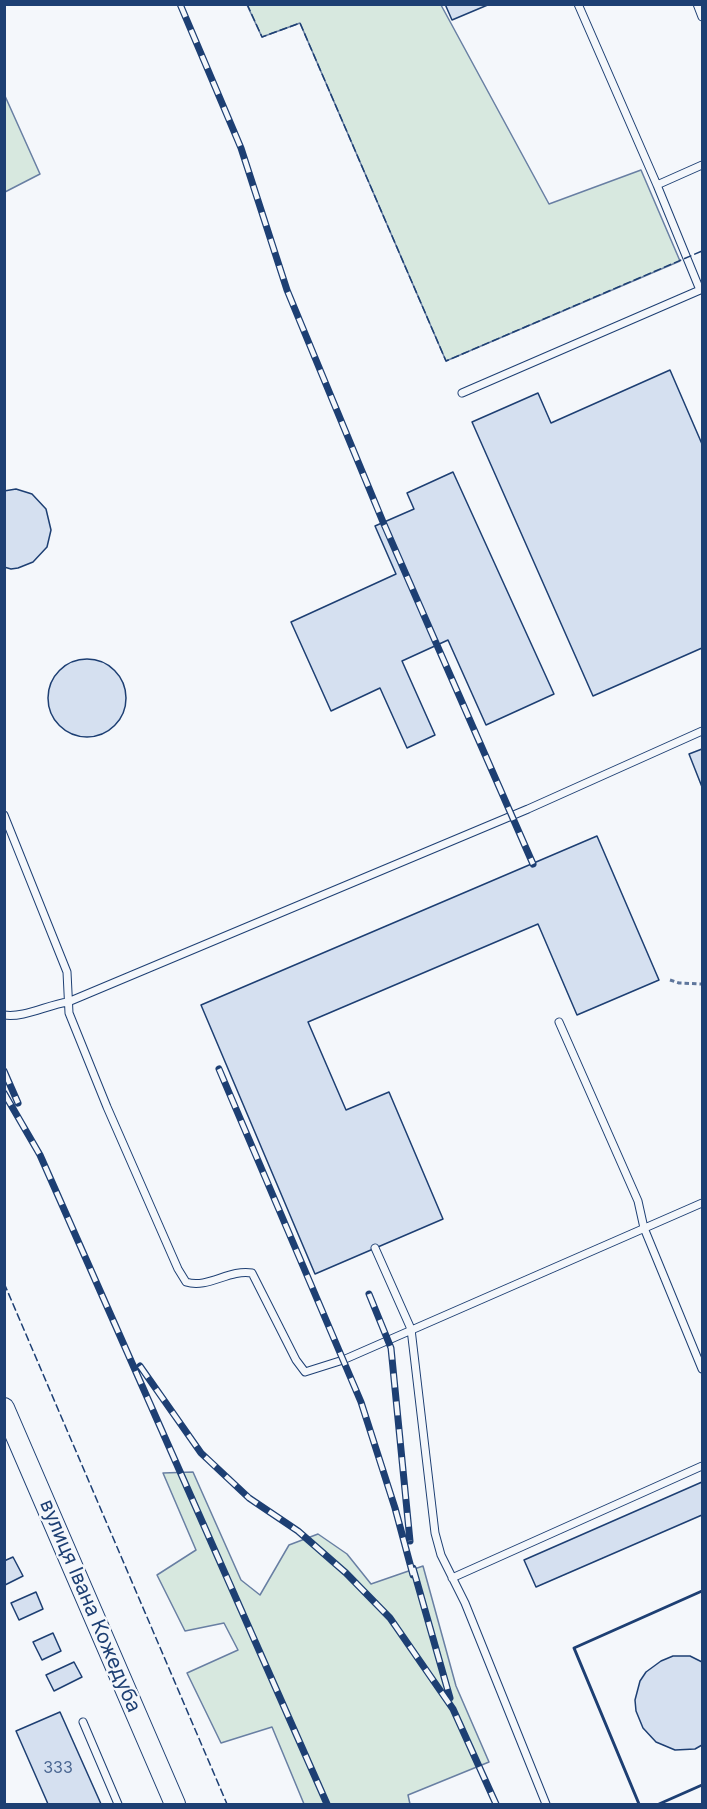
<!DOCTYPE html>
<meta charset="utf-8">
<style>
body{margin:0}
#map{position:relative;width:707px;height:1809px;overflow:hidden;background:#f4f7fb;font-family:Inter,sans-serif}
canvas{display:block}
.frame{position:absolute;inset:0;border:6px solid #1d3f73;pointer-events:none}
</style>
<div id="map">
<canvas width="707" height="1809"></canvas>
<div class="frame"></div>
</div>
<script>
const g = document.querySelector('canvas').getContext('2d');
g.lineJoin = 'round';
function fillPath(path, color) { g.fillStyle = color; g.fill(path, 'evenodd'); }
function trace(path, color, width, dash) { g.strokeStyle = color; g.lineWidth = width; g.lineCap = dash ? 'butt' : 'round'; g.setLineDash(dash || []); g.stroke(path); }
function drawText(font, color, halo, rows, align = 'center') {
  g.font = font + ' Inter,sans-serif'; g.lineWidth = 4.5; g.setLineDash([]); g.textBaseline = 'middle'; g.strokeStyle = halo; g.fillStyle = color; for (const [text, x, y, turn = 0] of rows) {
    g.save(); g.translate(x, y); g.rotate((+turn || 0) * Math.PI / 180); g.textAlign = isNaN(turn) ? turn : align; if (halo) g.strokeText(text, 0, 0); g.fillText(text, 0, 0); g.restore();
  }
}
const green = new Path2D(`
 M247,5h194l108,199 92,-34 39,91 -234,100 -146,-338 -38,14z
 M5,96l35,78 -35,18 -1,-96z
 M193,1472l48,108 19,15 29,-50 29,-11 29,20 24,30 52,-18 33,120 33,76 -81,33 2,9h-106l-32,-77 -51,16 -34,-70 51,-23 -14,-27 -39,8 -28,-56 39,-25 -33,-77z`);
fillPath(green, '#d7e8df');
trace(green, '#687fa3', 1.5);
const building = new Path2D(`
 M445,4h45l-38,16z
 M670,370l32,74v204l-109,48 -121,-274 66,-29 13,30z
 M453,472l101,222 -68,31 -38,-85 -46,21 33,74 -28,13 -27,-60 -49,23 -40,-89 105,-48 -21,-48 39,-17 -7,-16z
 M16,489l16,5 14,15 5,21 -4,17 -14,15 -15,6 -7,1 -7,-2v-76z
 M48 698a39 39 0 1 1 78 0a39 39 0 1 1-78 0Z
 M702,749v38l-13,-33z
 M597,836l62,144 -82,35 -39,-91 -230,98 38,88 43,-18 54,127 -128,55 -114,-269z
 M702,1482v33l-166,72 -12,-27z
 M13,1557l10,19 -18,9 -1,-24z
 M36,1592l7,17 -24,11 -8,-17z
 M53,1633l8,18 -19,9 -9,-18z
 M673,1656h17l12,6v83l-7,4 -20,1 -19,-8 -13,-14 -7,-17 -1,-11 5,-19 6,-9 15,-11z
 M74,1662l8,15 -28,14 -8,-16z
 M60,1712l41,92h-53l-32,-73z`);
fillPath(building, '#d5e0f0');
trace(building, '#1d3f73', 1.5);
const lane = new Path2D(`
 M578,4l79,181 45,-20
 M697,4l5,13
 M462,393l238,-103 -43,-105
 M4,815l63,157 2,41 38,94 71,162 8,13c22,7 43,-13 66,-9l44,87 9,12 38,-12 359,-157
 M4,1015c20,3 43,-10 64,-13l460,-193 174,-78
 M559,1022l79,179 6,27 58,141
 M375,1248l36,81 24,204 6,22 24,48 81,201
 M452,1578l250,-112
 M83,1722l35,82`);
const secondary = new Path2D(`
 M4,1408l171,396`);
trace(lane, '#1d3f73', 9);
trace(secondary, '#1d3f73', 22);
trace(new Path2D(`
 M670,980l9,3 23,1`), '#5e769c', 3, [4.5, 3]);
trace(lane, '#f4f7fb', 7);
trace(secondary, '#f4f7fb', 20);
const rail = new Path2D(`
 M180,4l61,144 46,142 96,232 150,342
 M219,1069l142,333 34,106 18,67
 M4,1071l14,32
 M4,1093l36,62 287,649
 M369,1294l22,54 19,193
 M140,1366l61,87 48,45 49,33 48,42 44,45 63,91 43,95
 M413,1568l37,130`);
trace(rail, '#1d3f73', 7);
trace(rail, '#f4f7fb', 4.5, [14]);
trace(new Path2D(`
 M247,4l15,33 38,-14 146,338 256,-110
 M4,1283l223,521`), '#1d3f73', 1.5, [8, 3]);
trace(new Path2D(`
 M639,1804l-65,-156 128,-57
 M659,1804l43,-19`), '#1d3f73', 3);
drawText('16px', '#4b6792', null, [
 ["333",58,1768]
]);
drawText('20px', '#1d3f73', '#f4f7fb', [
 ["вулиця Івана Кожедуба",90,1606,67]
]);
</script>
